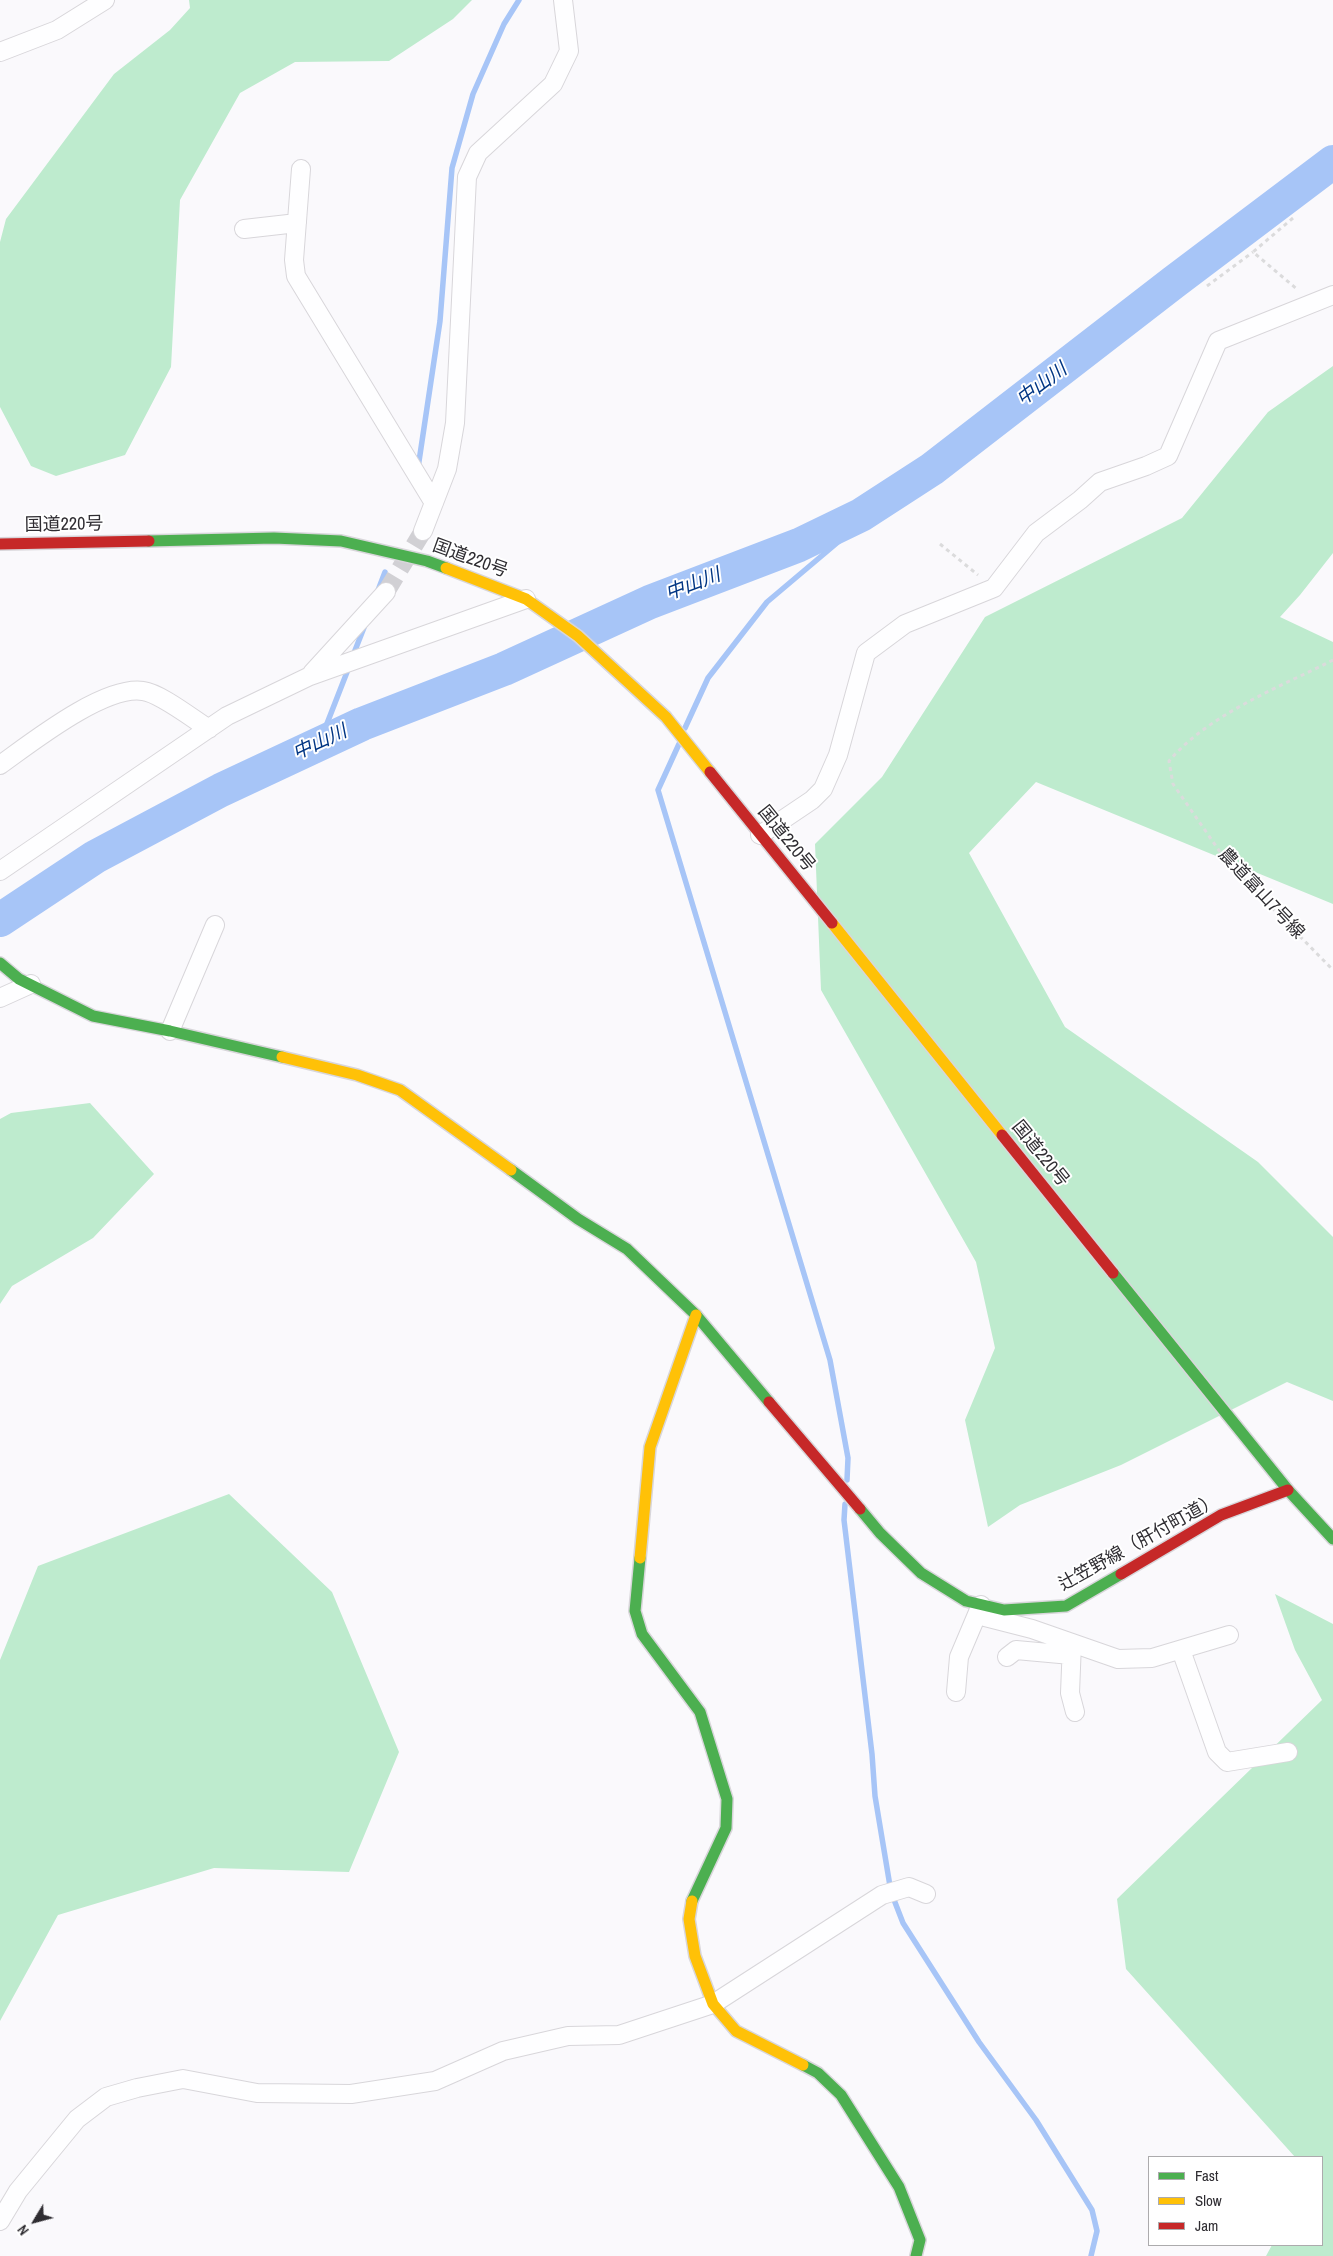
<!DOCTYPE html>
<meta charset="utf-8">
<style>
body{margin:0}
#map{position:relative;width:1333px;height:2256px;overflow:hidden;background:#faf9fc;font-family:"Archivo Narrow",sans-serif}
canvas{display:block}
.legend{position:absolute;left:1148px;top:2156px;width:175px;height:90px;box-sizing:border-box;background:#fff;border:1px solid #acabad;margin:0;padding:6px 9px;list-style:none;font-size:15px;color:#2f2d32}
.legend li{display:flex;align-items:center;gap:10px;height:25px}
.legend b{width:25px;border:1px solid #acabad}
.north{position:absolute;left:10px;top:2196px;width:50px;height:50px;-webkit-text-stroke:4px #fff;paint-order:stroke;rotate:233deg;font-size:14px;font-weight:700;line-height:20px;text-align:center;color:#2f2d32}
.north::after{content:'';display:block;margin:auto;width:18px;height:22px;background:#2f2d32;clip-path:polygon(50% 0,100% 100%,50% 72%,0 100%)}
</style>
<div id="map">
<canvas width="1333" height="2256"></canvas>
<ul class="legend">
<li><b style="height:6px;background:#4caf50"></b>Fast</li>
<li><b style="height:6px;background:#ffc107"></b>Slow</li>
<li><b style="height:6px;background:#c62828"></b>Jam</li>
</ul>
<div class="north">N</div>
</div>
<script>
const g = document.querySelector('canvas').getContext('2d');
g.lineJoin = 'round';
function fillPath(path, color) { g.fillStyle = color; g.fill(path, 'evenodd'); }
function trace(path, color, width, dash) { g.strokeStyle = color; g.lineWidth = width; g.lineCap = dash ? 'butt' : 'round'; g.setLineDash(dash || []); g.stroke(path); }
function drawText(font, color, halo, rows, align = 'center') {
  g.font = font + ' "Archivo Narrow","Noto Sans JP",sans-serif'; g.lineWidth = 4; g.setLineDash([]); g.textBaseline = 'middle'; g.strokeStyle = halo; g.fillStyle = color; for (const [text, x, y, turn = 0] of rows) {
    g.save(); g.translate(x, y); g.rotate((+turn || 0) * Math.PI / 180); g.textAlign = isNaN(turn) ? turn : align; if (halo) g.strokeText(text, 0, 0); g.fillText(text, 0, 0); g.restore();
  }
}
fillPath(new Path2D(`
 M189,0h283l-19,19 -64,42 -94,1 -55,31 -60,107 -9,167 -46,88 -69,21 -25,-10 -31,-59v-165l6,-23 108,-145 56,-44 20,-22z
 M1333,366v187l-33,42 -20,22 53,25v262l-297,-122 -67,71 96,174 193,135 75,75v164l-46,-19 -166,83 -101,40 -32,22 -23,-107 30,-72 -19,-86 -155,-272 -6,-146 67,-67 103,-160 197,-99 86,-106z
 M90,1103l64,71 -61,64 -81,48 -12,18v-185l11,-6z
 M229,1494l103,98 67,160 -50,120 -135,-4 -156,47 -58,106v-361l38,-94z
 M1275,1594l58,30v632h-67l6,-11h50v-88h-27l-169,-188 -9,-70 205,-199 -27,-50z`), '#beebce');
trace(new Path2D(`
 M418,468l22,-147 12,-153 21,-74 31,-70 15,-24
 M377,593l8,-21
 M352,658l13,-33
 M685,728l23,-50 59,-76 77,-65 17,-22
 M319,744l30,-77
 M679,744l-21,46 172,570 18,98 -1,22
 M845,1504l-1,16 28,234 3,42 16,96 12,31 76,119 57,78 56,90 5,21 -6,25`), '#a7c5f7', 5.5);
trace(new Path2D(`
 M0,920l95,-63 126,-67 141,-66 142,-55 146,-67 149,-57 62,-30 71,-46 242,-187 159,-120`), '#a7c5f7', 34);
trace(new Path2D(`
 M386,592l37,-61`), '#d1d0d4', 18, [18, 9]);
const street = new Path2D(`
 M0,52l57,-22 48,-30
 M301,169l-7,91 2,16 138,227
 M244,229l53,-6
 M423,531l24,-62 8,-46 12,-246 11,-24 75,-69 16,-33 -6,-51
 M312,673l74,-81
 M0,765c31,-22 104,-80 143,-74 17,2 50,28 66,38
 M760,835l52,-35 11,-11 15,-34 28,-102 39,-29 89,-36 42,-55 44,-33 20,-18 46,-16 22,-10 50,-115 115,-46
 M0,871l227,-155 83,-40 216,-77
 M0,998l31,-14
 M170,1031l45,-106
 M985,1617l47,12 86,30 34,-1 77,-23
 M1072,1643l-2,50 5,19
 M1181,1650l36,102 10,10 61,-10
 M1007,1657l9,-7 55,5
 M956,1692l3,-35 22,-52
 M0,2221l18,-30 59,-72 29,-22 31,-9 46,-9 74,14 94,1 84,-13 68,-30 65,-15 51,-1 94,-31 169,-109 27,-8 17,7`);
const fast = new Path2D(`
 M149,541l125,-3 67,3 86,20 19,7
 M0,963l19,16 74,37 77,15 112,26
 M511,1170l67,49 49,30 69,66 73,87
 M1113,1273l175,217 45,49
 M860,1509l20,24 41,40 45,28 38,9 62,-4 55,-32
 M640,1558l-5,53 7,23 58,78 27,87 -1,29 -34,73
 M803,2065l15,8 23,22 58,92 21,53 -4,16`);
const slow = new Path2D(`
 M446,568l80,31 52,37 88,81 44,55
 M832,923l170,212
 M282,1057l75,18 43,15 111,80
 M640,1558l10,-111 46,-132
 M692,1901l-3,18 6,37 18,48 23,27 67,34`);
const jam = new Path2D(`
 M0,544l149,-3
 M710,772l122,151
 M1002,1135l111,138
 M769,1402l91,107
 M1121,1574l100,-59 67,-25`);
trace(street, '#d8d6da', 20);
trace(fast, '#d8d6da', 14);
trace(slow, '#d8d6da', 14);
trace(jam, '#d8d6da', 14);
trace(new Path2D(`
 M1293,218l-40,34 45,38
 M1207,286l46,-34
 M940,544l38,31
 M1333,660c-55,28 -124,54 -164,101l4,23 54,78 106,108`), '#dbdbdc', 3, [4, 4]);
trace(street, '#fefeff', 18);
trace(fast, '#4caf50', 11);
trace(slow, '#ffc107', 11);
trace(jam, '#c62828', 11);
drawText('18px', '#2f2d32', '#fff', [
 ["国道220号",64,525,-1],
 ["国道220号",470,559,20],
 ["国道220号",786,839,51],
 ["農道富山7号線",1261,894,47],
 ["国道220号",1040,1154,51],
 ["辻笠野線（肝付町道）",1139,1543,-29]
]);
drawText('italic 19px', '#003583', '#fff', [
 ["中山川",1042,385,-37],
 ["中山川",693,585,-21],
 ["中山川",320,743,-25]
]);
</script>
